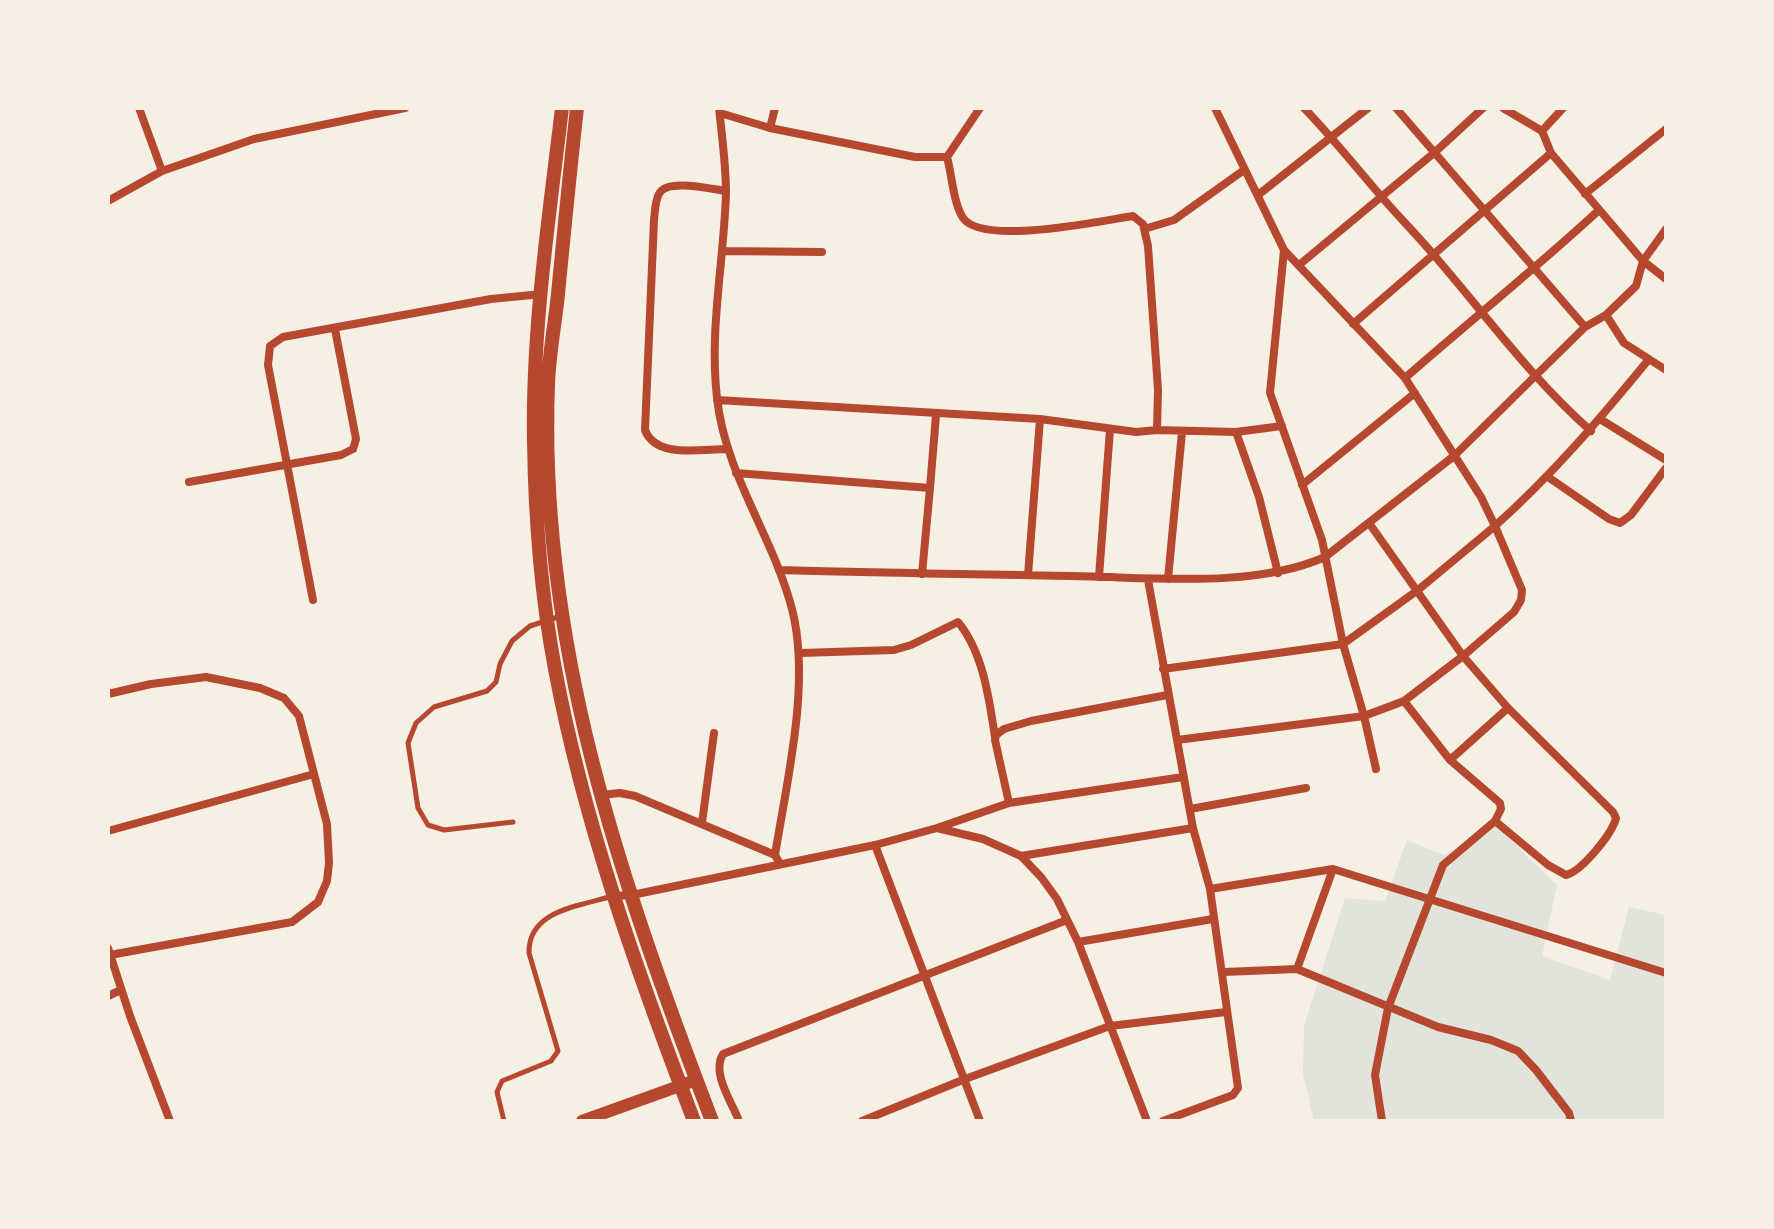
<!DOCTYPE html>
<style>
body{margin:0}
#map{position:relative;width:1774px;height:1229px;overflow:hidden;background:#f6efe4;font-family:"Sofia Sans Condensed",sans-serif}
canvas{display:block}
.frame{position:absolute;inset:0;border:110px solid #f6efe4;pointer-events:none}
</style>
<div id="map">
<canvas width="1774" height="1229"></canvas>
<div class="frame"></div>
</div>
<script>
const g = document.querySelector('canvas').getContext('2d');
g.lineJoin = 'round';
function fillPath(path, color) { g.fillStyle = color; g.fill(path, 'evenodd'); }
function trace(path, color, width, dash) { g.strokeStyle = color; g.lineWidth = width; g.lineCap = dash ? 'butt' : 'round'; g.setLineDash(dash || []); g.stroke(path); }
fillPath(new Path2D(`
 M1495,825l62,60 -15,71 68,24 19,-73 37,8 -2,206h-350l-11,-47 1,-48 41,-128 40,3 22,-61 37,15z`), '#e2e4dc');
trace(new Path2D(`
 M513,822l-69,8 -16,-5 -10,-17 -10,-65 8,-20 18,-16 53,-16 9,-9 4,-18 12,-23 18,-15 31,-10
 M504,1121l-7,-29 5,-11 49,-20 7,-10 -29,-98c-1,-43 51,-47 84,-57`), '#b5482f', 5);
trace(new Path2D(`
 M139,108l23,63
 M719,108c3,28 7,57 7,85 -2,68 -17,137 -9,205 8,76 56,138 75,211 19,73 -5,171 -17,246l5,9
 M980,108l-33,49c5,18 6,45 16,61 20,28 137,3 170,-2l10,8 5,22 10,144 -1,40
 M1215,108l69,142 121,128 76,119 14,29c57,-51 105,-107 154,-167
 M1304,108c27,28 51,58 76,87 17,20 36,39 53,59 52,60 98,124 158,177
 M1396,108l189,219
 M1503,108l39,23
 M1563,108l-21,23 9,22 92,108 23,18
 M720,113l50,15 145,29h32
 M770,128l5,-20
 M726,191c-15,-2 -60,-13 -67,3 -4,7 -4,18 -5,26l-9,210c11,29 56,19 82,19
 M1585,194l81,-65
 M1258,195l110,-87
 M108,201l54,-30 92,-32 151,-31
 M1144,229l30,-9 70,-50
 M1666,229l-23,32 -7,25 -30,29 18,28 42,27
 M1284,250l-14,143 52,147 21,104 21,72 12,53
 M722,251l100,1
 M1299,265l135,-112 49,-45
 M1353,324l198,-171
 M1405,378c64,-56 130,-109 193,-167
 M717,400l323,19 96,13 21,-2 79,2 46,-6
 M1600,419l66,41
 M1236,432l23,65 19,76
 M736,473l194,15 -8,86
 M1548,477l61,42 11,4 11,-8 35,-47
 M189,482l152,-27 12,-6 3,-10 -21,-110
 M1302,485l113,-92
 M930,488l6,-73
 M1369,523l94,133 45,52 105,104 3,6c-4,16 -34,53 -50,57l-18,-10 -53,-44
 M779,570c98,3 196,4 293,6 78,1 181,13 253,-19l129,-101 131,-129 21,-12
 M1028,575l12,-156
 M1099,577l11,-148
 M1168,579l14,-147
 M1148,580l45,248 17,61 28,199 -5,7 -70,26
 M313,600l-45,-235 2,-19 13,-9 208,-38 51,-5
 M801,653l93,-3 17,-5 47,-23c25,30 31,76 37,115
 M1163,669l180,-25 75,-54 77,-64 27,64 -1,10 -7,12 -51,44 -59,45 -40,15 -187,24
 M108,694l43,-10 55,-7 54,11 24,10 15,18 28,108 2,39 -2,18 -9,21 -26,20 -182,33
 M1450,760l58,-52
 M601,795l19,-2 15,3 140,59
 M1009,803l174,-26
 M1190,809l116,-21
 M702,823l12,-90
 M937,828l72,-25 -14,-63 1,-5 8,-6 27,-8 136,-26
 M108,831l206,-57
 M875,845l105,276
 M1021,856l172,-28
 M1210,889l123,-20 333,104
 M613,896l19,-1 243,-50 62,-17 46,11 38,17 20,21 16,22 21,43 69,179
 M1078,942l135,-23
 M108,948l22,68 40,105
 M1297,969l141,58 53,13 27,11 18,19 33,43 2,8
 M1224,972l73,-3 36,-100
 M108,996l13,-6
 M739,1121c-7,-19 -28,-48 -16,-67l344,-134
 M862,1121l103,-42 145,-53 116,-14
 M1382,1121l-7,-46 13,-67 55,-143 52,-44 6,-12 -1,-6 -50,-43 -46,-59`), '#b5482f', 8);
trace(new Path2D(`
 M582,1121l114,-41`), '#b5482f', 12);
trace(new Path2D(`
 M562,108c-13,110 -30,222 -28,332 1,75 7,155 21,229 29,155 83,305 139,452
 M577,108c-7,62 -13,124 -19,186 -3,30 -9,60 -10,90 -10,261 73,498 164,737`), '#b5482f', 14);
</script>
